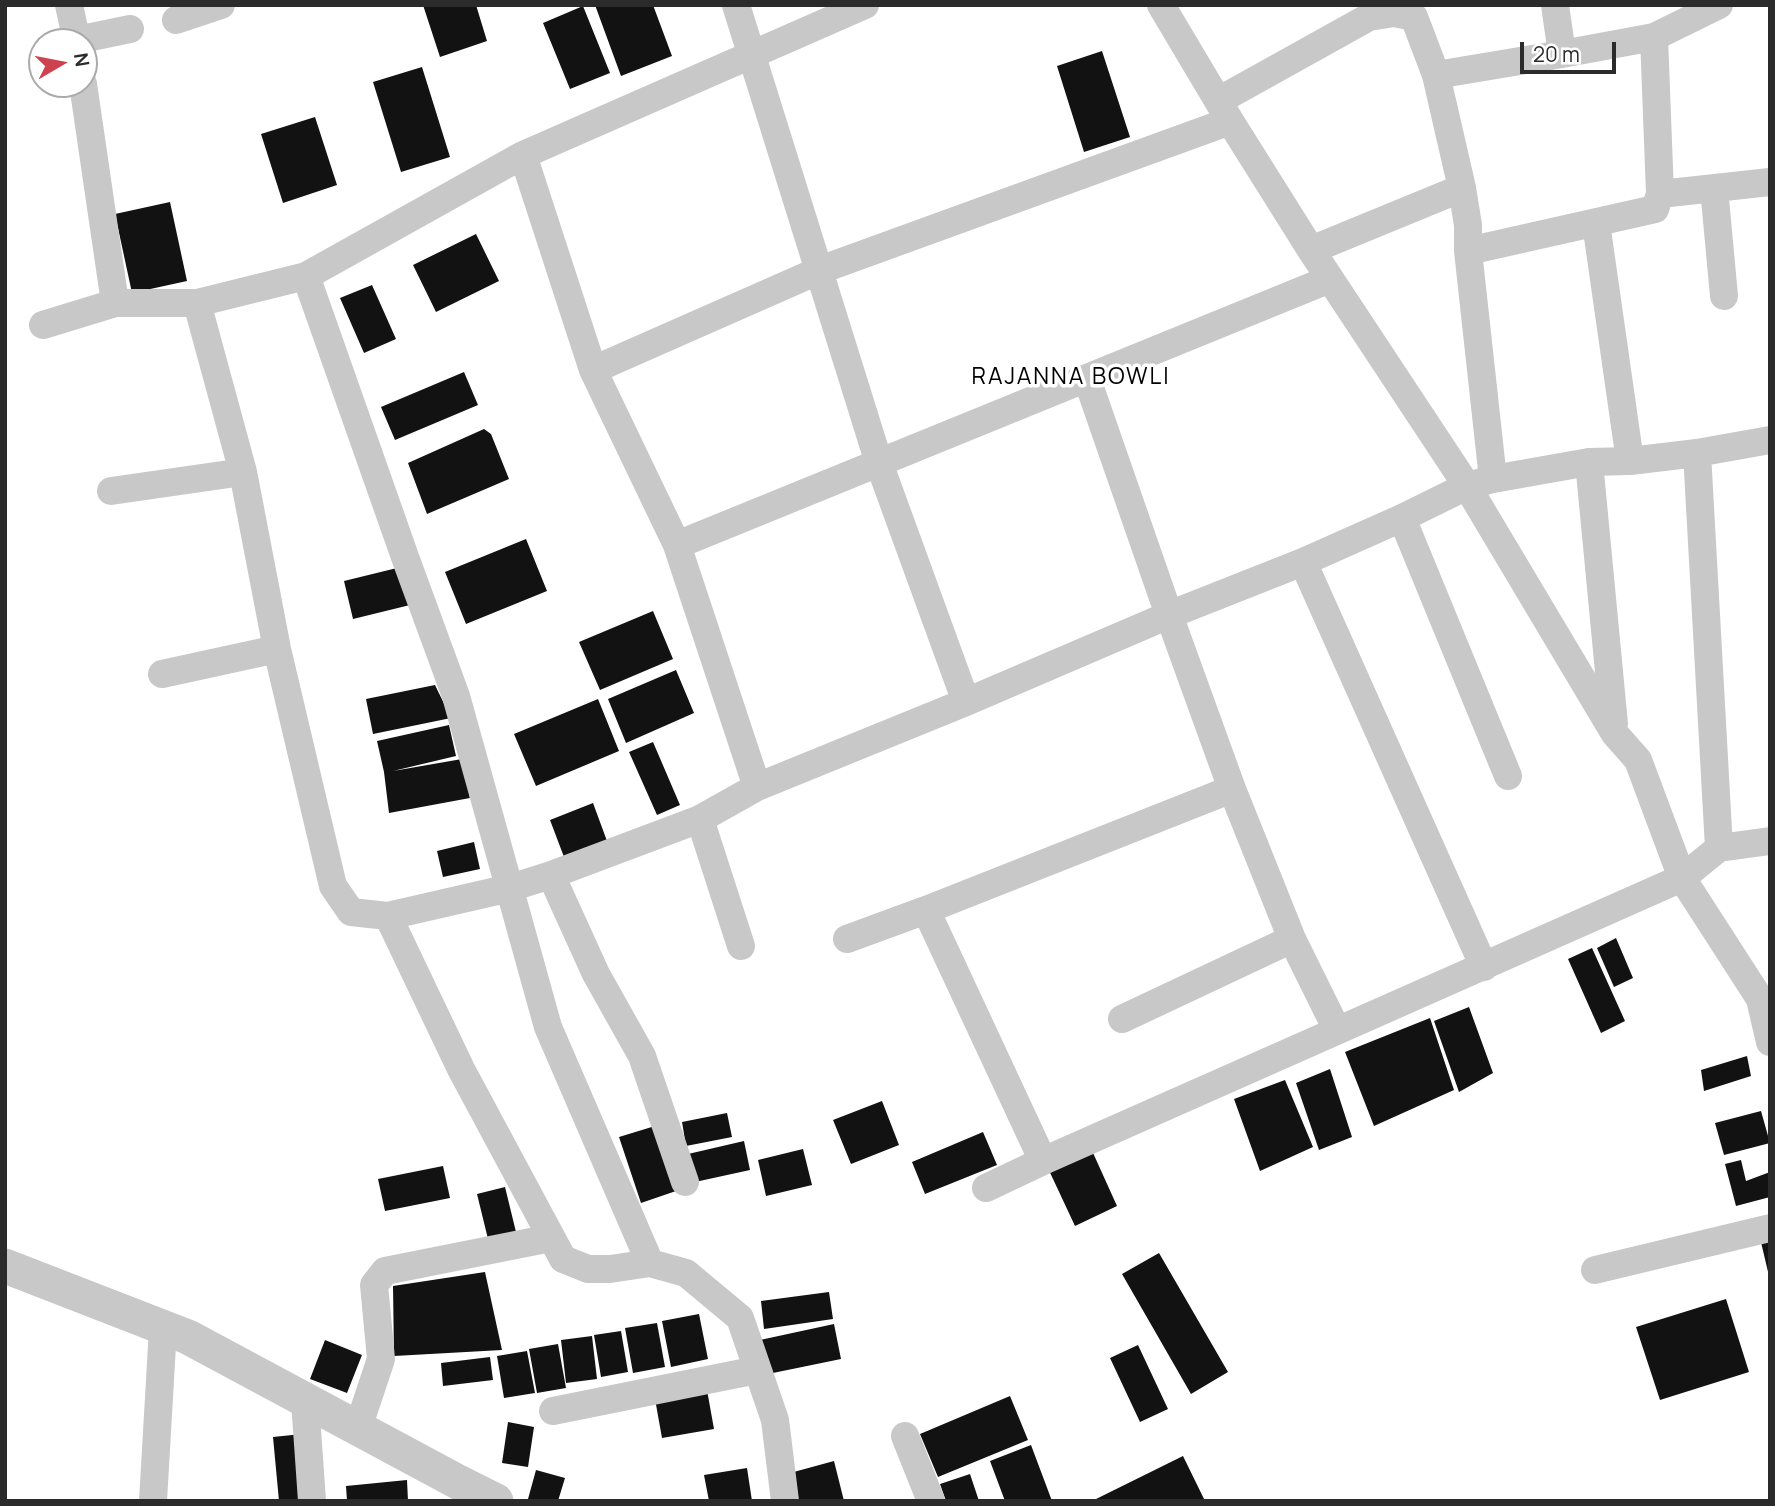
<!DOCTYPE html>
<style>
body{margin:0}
#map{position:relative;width:1775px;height:1506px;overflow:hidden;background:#fff;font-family:Manrope,sans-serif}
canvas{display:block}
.frame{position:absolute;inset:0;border:7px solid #2b2b2b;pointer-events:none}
.north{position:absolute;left:28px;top:28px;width:70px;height:70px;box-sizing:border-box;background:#fff;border:2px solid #aaa;border-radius:50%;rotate:80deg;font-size:19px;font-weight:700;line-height:28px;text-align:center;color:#2b2b2b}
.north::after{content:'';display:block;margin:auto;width:24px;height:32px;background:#ce4250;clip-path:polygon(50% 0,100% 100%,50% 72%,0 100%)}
.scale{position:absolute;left:1520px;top:42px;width:96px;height:32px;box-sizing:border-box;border:4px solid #2b2b2b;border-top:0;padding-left:9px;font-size:21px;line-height:24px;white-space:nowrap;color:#2b2b2b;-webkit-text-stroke:5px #fff;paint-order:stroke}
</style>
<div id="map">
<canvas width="1775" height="1506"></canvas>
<div class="frame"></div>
<div class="north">N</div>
<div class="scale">20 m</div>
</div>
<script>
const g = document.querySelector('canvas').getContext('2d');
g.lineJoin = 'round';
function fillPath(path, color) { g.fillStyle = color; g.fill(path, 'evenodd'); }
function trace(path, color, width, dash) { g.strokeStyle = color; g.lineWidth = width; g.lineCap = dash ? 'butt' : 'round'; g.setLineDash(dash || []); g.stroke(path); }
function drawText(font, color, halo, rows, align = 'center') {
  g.font = font + ' Manrope,sans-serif'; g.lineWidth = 7; g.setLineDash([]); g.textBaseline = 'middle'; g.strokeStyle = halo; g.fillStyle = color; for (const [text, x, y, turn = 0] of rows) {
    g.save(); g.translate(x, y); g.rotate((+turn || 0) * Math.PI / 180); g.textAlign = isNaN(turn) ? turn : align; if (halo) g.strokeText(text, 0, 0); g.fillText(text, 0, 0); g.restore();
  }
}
fillPath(new Path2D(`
 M423,5h53l11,36 -47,16z
 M595,5h58l19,51 -51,20z
 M583,6l27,67 -40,16 -27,-66z
 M1102,51l28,86 -46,15 -27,-86z
 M422,67l28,90 -49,15 -28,-90z
 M315,117l22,68 -54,18 -22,-69z
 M170,202l17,79 -55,12 -17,-79z
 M476,234l23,47 -63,31 -23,-47z
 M372,285l24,54 -32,14 -24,-55z
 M464,372l14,33 -83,35 -14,-33z
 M484,429l7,5 18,45 -82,35 -19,-51z
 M526,539l21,52 -81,33 -21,-52z
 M401,567l9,38 -57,14 -9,-38z
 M653,611l20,48 -73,31 -21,-48z
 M676,670l18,43 -68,30 -18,-44z
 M435,685l16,33 -78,16 -7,-35z
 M598,699l21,52 -83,35 -22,-52z
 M449,725l7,31 -63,15 69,-12 8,39 -81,15 -5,-41 -7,-31z
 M653,742l27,63 -23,10 -28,-63z
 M593,803l14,38 -43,16 -14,-37z
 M474,842l6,27 -37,8 -6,-26z
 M1616,938l17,40 -19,9 -17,-39z
 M1592,948l33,73 -24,12 -33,-74z
 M1469,1007l24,66 -34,19 -25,-71z
 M1430,1018l24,72 -80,36 -29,-74z
 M1747,1056l4,20 -47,15 -3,-21z
 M1330,1069l22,68 -33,13 -23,-67z
 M1285,1080l28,67 -53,24 -26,-72z
 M882,1101l17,44 -48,19 -18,-44z
 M1761,1111l9,32 -46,12 -9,-32z
 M727,1113l5,24 -46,9 -4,-24z
 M655,1126l21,65 -35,12 -22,-66z
 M983,1132l14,33 -72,29 -13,-32z
 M744,1141l6,29 -55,12 -7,-28z
 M1089,1144l28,62 -42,20 -29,-62z
 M803,1149l9,36 -46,11 -8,-36z
 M1741,1160l5,21 24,-9v25l-34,9 -11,-42z
 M443,1166l7,32 -65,13 -7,-32z
 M505,1187l11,45 -28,7 -11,-45z
 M1770,1235v41h-1l-9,-38z
 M1159,1253l69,119 -37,22 -69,-120z
 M485,1272l17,78 -108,6 -1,-70z
 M829,1292l4,27 -69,10 -3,-28z
 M1726,1299l23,73 -89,28 -24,-73z
 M699,1314l9,45 -37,8 -9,-46z
 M657,1323l8,44 -32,6 -8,-45z
 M834,1324l7,35 -73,15 -8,-34z
 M621,1331l7,41 -27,5 -7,-42z
 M592,1336l5,43 -31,4 -5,-43z
 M325,1340l37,15 -15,38 -37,-14z
 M558,1344l8,44 -29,5 -8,-44z
 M1138,1345l30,64 -28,13 -30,-64z
 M527,1351l8,42 -31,5 -7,-42z
 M490,1357l3,23 -50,6 -2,-23z
 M707,1390l7,39 -52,9 -7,-39z
 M1010,1396l18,44 -90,37 -18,-43z
 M508,1422l26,5 -6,40 -26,-4z
 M302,1434l5,67h-28l-6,-64z
 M1031,1445l21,56h-47l-15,-40z
 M1183,1456l22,45h-113z
 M834,1461l10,40h-46l-8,-28z
 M747,1468l5,33h-43l-5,-26z
 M536,1470l29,8 -7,23h-25l-5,-2z
 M970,1474l9,27h-33l-6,-17z
 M407,1480l1,21h-61l-1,-15z`), '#121212');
trace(new Path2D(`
 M69,5l8,37
 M736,5l143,458 87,239
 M1555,5l7,49
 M176,20l45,-15
 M77,40l53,-11
 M1436,75l126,-21 92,-17
 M83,84l32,219
 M1218,101l151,-84 25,-4 20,4 22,58 26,113 6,37v26l25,228
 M523,155l70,215 84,175 80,242
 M1714,188l10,108
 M1660,194l110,-12
 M1596,223l34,238
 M1311,250l151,-62
 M1468,251l187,-42 5,-15 -6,-157 65,-32
 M306,276l99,281 51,139 92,331 102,236 36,10 54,45 35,102 10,81
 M197,303l46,169 34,177 56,237 18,26 37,4 122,-28 41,-13 149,-56 57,-32 209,-85 203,-87 134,-53 99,-44 65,-32 26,-7 96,-17 41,-1 67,-8 73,-13
 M43,325l72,-22h82l109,-27 217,-121 342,-150
 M593,370l227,-100 410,-149
 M1087,379l82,236 63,174 60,150 45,91
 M1697,453l22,395 -37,30 78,121 10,43
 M1589,462l25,262
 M111,491l132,-19
 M1402,518l106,258
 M677,545l653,-266
 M1303,562l181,405
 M162,674l115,-25
 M700,819l41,127
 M1719,848l51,-7
 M551,875l45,99 46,82 43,126
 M926,910l117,251 -57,27
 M388,916l73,153 102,190 25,10h22l40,-6
 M847,939l79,-29 306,-121
 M1122,1019l170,-80
 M1043,1161l639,-283 -44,-118 -23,-26 -148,-248 -156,-236 -81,-129 -69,-116
 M1595,1270l175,-42
 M305,1401l7,100
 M553,1411l204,-41
 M358,1428l23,-69 -7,-74 11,-14 166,-33
 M905,1436l26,65
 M153,1501l10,-173`), '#c8c8c8', 28);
trace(new Path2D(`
 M5,1266l183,71 270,145 38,19`), '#c8c8c8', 35);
g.letterSpacing = '2px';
drawText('23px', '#000', '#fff', [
 ["RAJANNA BOWLI",1071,378]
]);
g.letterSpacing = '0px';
</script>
